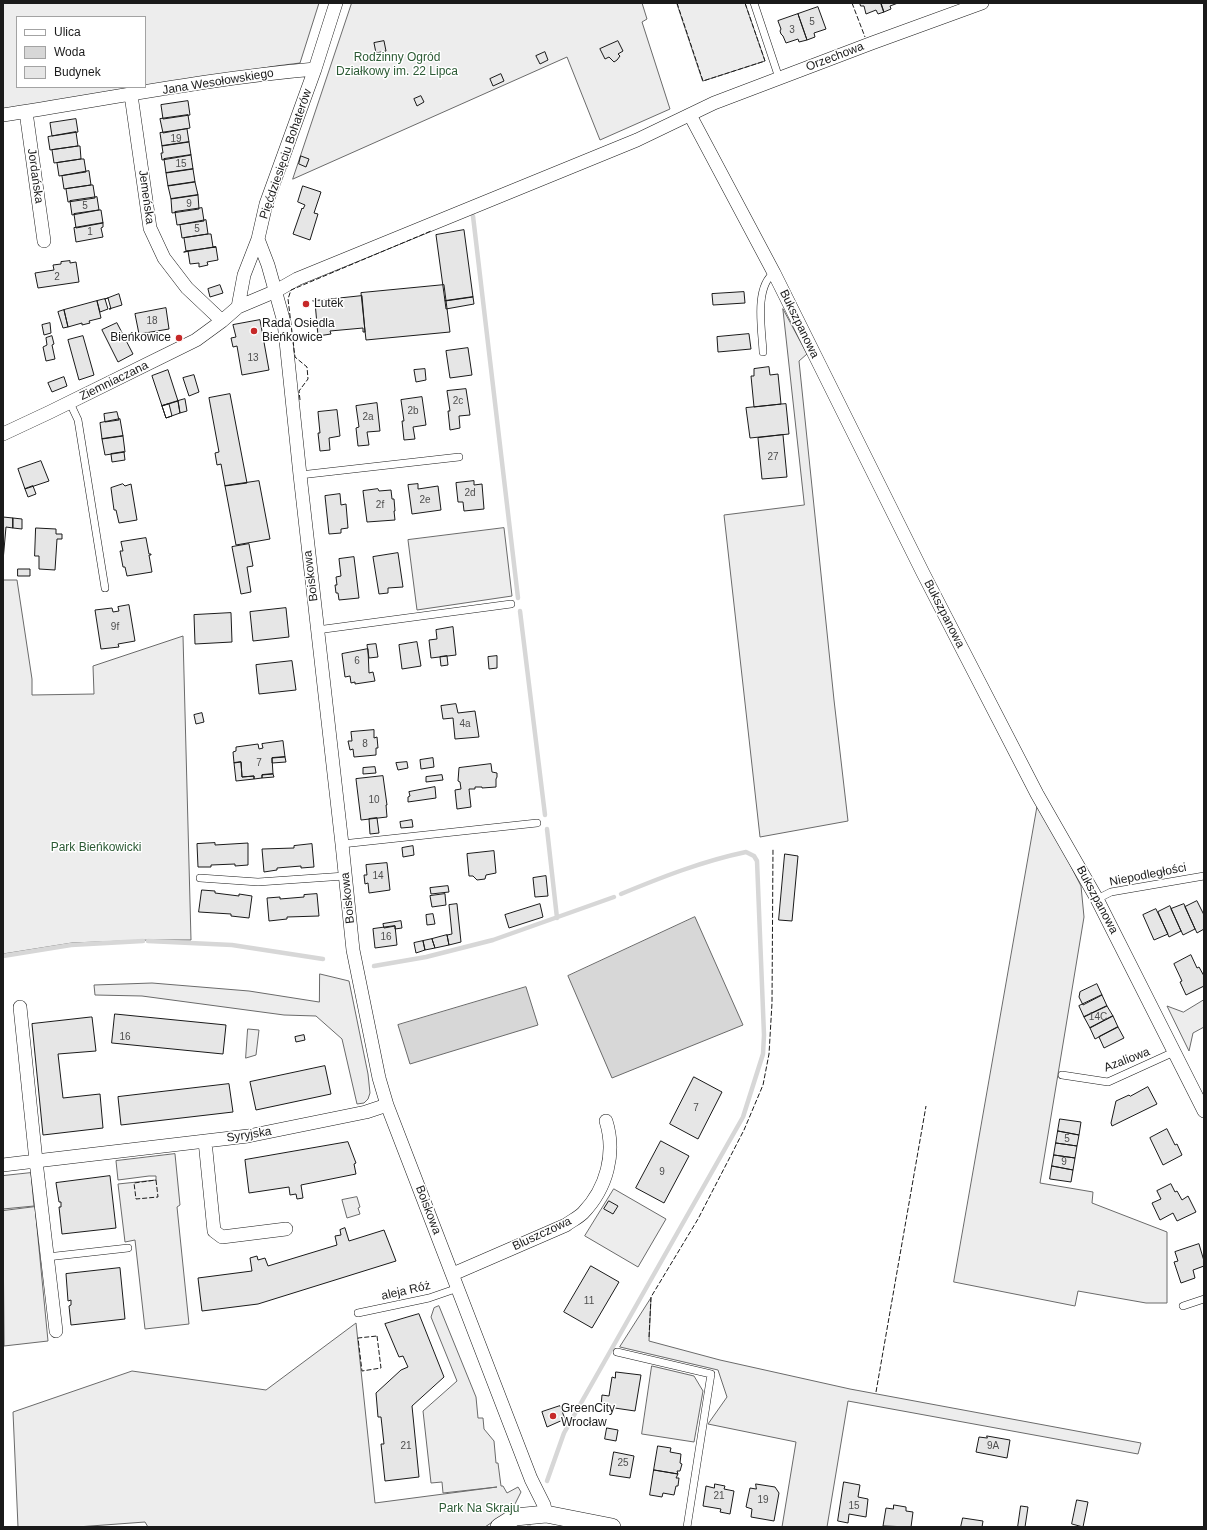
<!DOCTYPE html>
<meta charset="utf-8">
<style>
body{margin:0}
#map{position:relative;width:1207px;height:1530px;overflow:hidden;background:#fff;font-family:Helvetica,sans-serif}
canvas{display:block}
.frame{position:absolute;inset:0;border:4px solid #1a1a1a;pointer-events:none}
.legend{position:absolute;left:16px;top:16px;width:130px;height:72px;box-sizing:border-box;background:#fff;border:1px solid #a3a3a3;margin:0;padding:5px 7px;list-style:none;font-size:12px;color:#1a1a1a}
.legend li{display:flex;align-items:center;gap:8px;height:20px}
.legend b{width:20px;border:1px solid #a3a3a3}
</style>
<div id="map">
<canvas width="1207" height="1530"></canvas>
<div class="frame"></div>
<ul class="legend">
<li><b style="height:5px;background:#fff"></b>Ulica</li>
<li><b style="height:11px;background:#d7d7d7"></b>Woda</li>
<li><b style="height:11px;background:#e6e6e6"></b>Budynek</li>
</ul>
</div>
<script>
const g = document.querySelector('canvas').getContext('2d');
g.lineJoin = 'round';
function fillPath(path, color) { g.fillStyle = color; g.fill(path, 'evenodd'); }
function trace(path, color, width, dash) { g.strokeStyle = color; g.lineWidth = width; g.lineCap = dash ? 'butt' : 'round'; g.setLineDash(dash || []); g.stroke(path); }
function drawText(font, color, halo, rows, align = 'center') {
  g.font = font + ' Helvetica,sans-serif'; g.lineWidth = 3; g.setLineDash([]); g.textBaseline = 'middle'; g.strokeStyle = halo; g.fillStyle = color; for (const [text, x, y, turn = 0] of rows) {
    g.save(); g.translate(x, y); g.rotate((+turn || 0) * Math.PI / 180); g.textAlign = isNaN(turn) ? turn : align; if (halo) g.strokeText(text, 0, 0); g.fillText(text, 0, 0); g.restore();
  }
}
const built = new Path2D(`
 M3,3h316l-19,60 -24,3 -152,25 -121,18zM17,17h128v70h-128z
 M352,3h290l5,16 -5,3 28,87 -70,31 -33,-83 -274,122z
 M677,3h68l20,58 -62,20z
 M783,309l24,45 -8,7 35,339 14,121 -88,16 -36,-322 80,-10z
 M504,528l8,68 -95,14 -9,-70z
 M3,580h14l15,99v16l62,-1 -1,-28 90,-30 8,304h-42l-77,3 -69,11z
 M1038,802l43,84 3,31 -44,266 53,9 -1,11 75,29v71h-21l-68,-12 -3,15 -121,-24z
 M320,974l29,7 19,93 2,19 -2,6 -4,4 -7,1 -15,-65 -26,-23 -32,-1 -142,-19 -47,-1 -1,-10 58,-2 97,8 70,11z
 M1204,1000v27l-11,6 -4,18 -22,-45 16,6z
 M248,1029l11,1 -3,25 -10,3z
 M175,1154l5,51 -3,2 12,117 -44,5 -10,-89 -10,2 -7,-58 38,-4v-4h-7l-31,4 -2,-19z
 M31,1173l3,33 -31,3v-33z
 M614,1189l52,30 -28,48 -53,-31z
 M357,1197l3,10 -2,1 2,6 -13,4 -5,-18z
 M35,1207l13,134 -44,5 -1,-135z
 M651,1298l-2,43 71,19 130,29 291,54 -3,11 -290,-53 -21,126h-45l14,-85 -88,-18 19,-27 -9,-27 -98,-23z
 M439,1306l37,91 2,21h5l1,11 10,12 2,22h2l3,23h2l4,7 11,-6 3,5 -8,16 -28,19h-337l-3,-5 -68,5h-59l-5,-115 119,-41 134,19 90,-67 19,180 122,-16 -54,6 -1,-11 -11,1 -8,-72 34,-30 -26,-64 3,-9z
 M652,1366l42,10 9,15 -9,51 -52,-8z`);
fillPath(built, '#ededed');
trace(built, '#6a6a6a', 1);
const water = new Path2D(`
 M695,917l48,108 -131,53 -44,-102z
 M526,987l12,38 -128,39 -12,-39z`);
fillPath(water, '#d7d7d7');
trace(water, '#6a6a6a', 1);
trace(new Path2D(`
 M473,216l45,382
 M520,611l25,204
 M547,829l10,89
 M148,941l84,4 91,14
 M3,956l68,-11 72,-4
 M374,966l52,-9 67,-17 121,-43
 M547,1481l17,-48 179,-316 20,-63 1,-19 -7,-174 -3,-5 -8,-4c-43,9 -84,25 -125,42
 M529,1527v-1`), '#d7d7d7', 4.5);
const building = new Path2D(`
 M860,3h21l3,9 -6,2 -2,-4 -10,4 -2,-8h-3z
 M881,3h17l-8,3 1,3 -7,3z
 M818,7l8,22 -12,4 1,4 -8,3 -9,-26z
 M798,14l9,26 -8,2 -1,-3 -12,4 -3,-7 -2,-2 -1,-3 1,-2 -3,-8z
 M384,41l2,10 -10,2 -2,-10z
 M618,41l5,10 -5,3 2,2 -3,4 -3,2 -5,-5 -4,2 -5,-10z
 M545,52l3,8 -8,4 -4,-8z
 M501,74l3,7 -11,5 -3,-7z
 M421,96l3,6 -7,4 -3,-7z
 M188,101l2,14 -27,4 -2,-14z
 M188,115l2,13 -27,5 -3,-14z
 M76,119l2,13 -26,4 -2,-13z
 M187,129l2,13 -27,4 -2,-13z
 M76,132l2,14 -28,4 -2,-13z
 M189,142l2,13 -29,5 -1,-7h2l-1,-7z
 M78,146h2l1,13 -27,4 -2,-13z
 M191,155l2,14 -27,4 -2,-14z
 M301,156l8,3 -3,8 -7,-3z
 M81,159h3l2,13 -27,4 -2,-13z
 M193,169l2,13 -27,4 -2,-13z
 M89,171l2,14 -27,4 -2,-13z
 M195,182l3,13 -27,4 -3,-13z
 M91,185h2l2,13 -27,4 -2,-13z
 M303,186l18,6 -7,21 4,1 -8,26 -17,-6 9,-26 1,1 2,-4 -7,-3z
 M198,195l1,14 -27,4 -1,-14z
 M97,197l2,13 -27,5 -2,-14z
 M202,208l2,13 -27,4 -2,-13z
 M99,210h2l2,13 -27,5 -2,-14z
 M206,220l2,14 -26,4 -2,-13z
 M103,223v4l-2,1 2,9 -27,5 -2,-14z
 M464,230l9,67 -28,4 -9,-66z
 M208,234h3l2,13h3l-30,4 -2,-13z
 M216,247l2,13 -11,2 1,3 -9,2v-4l-9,1 -2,-13 -4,1z
 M70,261v2l6,-1 3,20 -41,6 -3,-15 19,-3 -1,-5 8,-1v-2z
 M220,285l3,8 -13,4 -2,-8z
 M444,285l6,47 -84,8 -5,-47z
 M744,292l1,11 -32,2 -1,-11z
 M119,294l3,11 -13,4h2l-3,-11 -3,1z
 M362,296l3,36h-2v-4l-33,3 1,3 -13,2 -3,-34 -2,-1z
 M473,297l1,7 -28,5 -1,-8z
 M105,299l3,10 -8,3 -3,-11z
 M97,301l4,17 -12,3 1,2 -8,2v-2l-14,4 -4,-17z
 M166,308l3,21 -30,5 -4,-20z
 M64,310l4,17 -5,1 -5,-16z
 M260,320l9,50 -27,5 -5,-29 -4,1 -2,-9 5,-1 -3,-12z
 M50,323l1,10 -7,2 -2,-10z
 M117,323l16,31 -15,8 -16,-32z
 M749,334l2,15 -33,3 -1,-15z
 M52,336l2,8 -2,1 3,14 -9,2 -3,-14 4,-2 -1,-7z
 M83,336l11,39 -15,5 -11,-40z
 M468,348l4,27 -22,3 -4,-27z
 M769,367l1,8 8,-1 3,30 -27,3 -3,-31h3v-7z
 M425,369l1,11 -10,2 -2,-12z
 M168,370l10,31 -16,5 -10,-30z
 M194,375l5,17 -10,4 -6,-18z
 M64,377l3,9 -15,6 -4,-9z
 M466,389l4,26 -11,1 1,12 -10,2 -2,-19h2l-3,-20z
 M230,394l17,89 -22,3 -4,-22 -4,1 -2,-12 4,-1 -10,-54z
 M422,397l4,28 -13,2 2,12 -11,1 -2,-19h2l-3,-21z
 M185,399l2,12 -7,2 -2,-12z
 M178,401l2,12 -14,5 -4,-12z
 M377,403l3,28 -13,1 2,13 -11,1 -2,-18 3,-1 -3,-21z
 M169,404l3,12 -6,2 -4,-12z
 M786,404l3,30 -39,4 -4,-30z
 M337,410l3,26 -11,2 1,12 -10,1 -2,-18h2l-2,-21z
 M117,412l2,8 -14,2 -1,-8z
 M120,419l3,17 -21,3 -2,-16z
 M783,435l4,42 -25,2 -4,-41z
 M123,436l2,16 -20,3 -3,-16z
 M124,452l1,8 -13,2 -1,-8z
 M41,461l8,20 -24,8 -7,-20z
 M259,481l11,58 -34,6 -11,-59z
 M474,481v4l8,-1 2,25 -20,2 -1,-9h-5l-2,-19z
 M123,484l2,2 6,-2 6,36 -18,3 -3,-13h-2l-3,-22z
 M418,484v5l20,-3 3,24 -29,4 -4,-29z
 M33,486l3,8 -8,3 -3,-8z
 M378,489l1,2 12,-1 1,9h2l1,12h-1l1,9 -28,2 -4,-31z
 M340,494l1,11 5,-1 2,24 -7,1v4l-12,1 -4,-38z
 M3,517l10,1v10l-7,-1 -3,34z
 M13,518l9,1v10l-9,-1z
 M36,528l20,1v5h6v5h-5l-2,31 -16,-1v-13h-4z
 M146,538l3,16h2v1h-2l3,17 -25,4 -2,-9h-2l-3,-16h3l-2,-9z
 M249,544l4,22 -6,1 4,25 -10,2 -9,-47z
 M398,553l5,34 -15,1v5l-9,1 -6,-37z
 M354,557l5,41 -20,2 -1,-7h-2l-1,-8h2l-1,-8 5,-1 -2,-17z
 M18,569h12v7h-12z
 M129,605l6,36 -17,3 1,3 -18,2 -6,-39 17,-2 1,4 6,-1 -1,-4z
 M286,608l3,29 -36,4 -3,-29z
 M231,613l1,29 -37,2 -1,-29z
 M453,627l3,28 -25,3 -2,-18 8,-1 -1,-9z
 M417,642l4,24 -19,3 -3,-24z
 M376,644l2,13 -9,1 -2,-13z
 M368,649l1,24 4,-1 2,9 -20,3v-2l-4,1 -1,-7 -5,1 -3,-23z
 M447,656l1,9 -7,1 -1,-9z
 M497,656v12l-8,1 -1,-12z
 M292,661l4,29 -37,4 -3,-29z
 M456,704l2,9 17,-2 4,26 -24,2 -2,-21 -10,1 -2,-13z
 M202,713l2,9 -8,2 -2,-9z
 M374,730v8l3,-1 1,11h-2v7l-22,2 -1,-8 -3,1 -2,-9h4l-1,-9z
 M283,741l2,16 -13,1 1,16 -11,1v3l-8,1v-3l-12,1 -1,-15 -7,1 -1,-11 3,-1v-4l22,-3 1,5 4,-1 -1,-4z
 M285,757l1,5 -14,1v-5z
 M433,758l1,9 -13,2 -1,-9z
 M241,762l1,15 12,-1v3l-18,2 -2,-18z
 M407,762l1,6 -10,2 -2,-7z
 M491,764l1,8 5,1v4l-1,2v8l-14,1v-1h-7v2h-6l2,18 -14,2 -2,-19 6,-1 -1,-7 -2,-1 1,-13z
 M375,767l1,6 -13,1v-6z
 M273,774l1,3 -12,1v-3z
 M442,775l1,5 -17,2v-5z
 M383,776l4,29h-1l1,12 -26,3 -5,-41z
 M435,787l1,11 -28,4v-5l2,-1 -1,-4z
 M377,818l2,15 -9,1 -1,-15z
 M412,820l1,7 -12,1 -1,-6z
 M215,843v2l33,-2v22l-13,1v-2l-24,1v2h-13l-1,-23z
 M312,844l2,23 -13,1v-2l-24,2v2l-13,2 -2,-23 32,-1v-2z
 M413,846l1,9 -11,2 -1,-9z
 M494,851l2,22 -10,2 -1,4 -8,1 -4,-4h-4l-2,-22z
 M785,854l13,2 -6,65 -13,-1z
 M387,863l3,27 -21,3 -1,-10 -3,1 -1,-9h3l-1,-10z
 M546,876l2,20 -13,1 -2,-19z
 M448,886l1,6 -18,2 -1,-6z
 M202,890l13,1v2l24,3v-2l13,2 -3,22 -18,-2v-2l-32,-2z
 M317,894l2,22 -32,1v2l-18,2 -2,-23 13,-1v2l24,-2v-2z
 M445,894l1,11 -14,2 -2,-11z
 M1197,901l7,14v14l-7,4 -12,-26z
 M457,904l4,38 -12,3 -2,-10 5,-1 -3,-29z
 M540,904l3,13 -34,11 -4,-13z
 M1184,904l11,25 -12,6 -12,-26z
 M1170,906l11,25 -12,6 -11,-25z
 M1156,909l12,25 -14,6 -11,-25z
 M433,914l2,10 -8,1 -1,-10z
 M401,921l1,7 -7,1v-3l-11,2 -1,-4z
 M395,926l2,19 -22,3 -2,-19z
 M447,935l2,10 -14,3 -3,-9z
 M432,939l3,9 -10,2 -2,-9z
 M423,941l2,9 -9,3 -2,-10z
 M1191,955l6,13 2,-1 5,9v10l-18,9 -6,-13 2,-1 -8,-17z
 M1097,984l5,11 -19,10 -4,-8 1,-5z
 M1102,995l5,11 -23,11 -5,-11z
 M1107,1006l6,10 -23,12 -6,-11z
 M115,1014l111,11 -3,29 -111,-11z
 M1113,1016l5,11 -23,12 -5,-11z
 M91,1017h1l4,34 -38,3 5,44 37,-4 3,34 -60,7 -11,-111z
 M1118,1027l6,11 -20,10 -5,-11z
 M304,1035l1,5 -9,2 -1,-5z
 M325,1066l6,28 -75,16 -6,-28z
 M694,1077l28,15 -24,47 -28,-15z
 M229,1084l4,28 -112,13 -3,-28z
 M1148,1087l9,17 -45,22 -1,-3 5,-22 13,-6 1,1z
 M1060,1119l21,3 -2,13 -21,-4z
 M1167,1129l8,16 2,-1 5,11 -19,10 -13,-27z
 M1058,1131l21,4 -2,11 -21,-3z
 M661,1141l28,15 -25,47 -28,-15z
 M348,1142l8,21 -2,1 2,10 -55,11 2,13 -6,1 -1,-5 -6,1 -1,-8 -40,6 -4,-33z
 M1056,1143l21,3 -2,12 -21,-3z
 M1054,1155l21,3 -2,12 -21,-4z
 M1052,1166l21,4 -2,12 -21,-3z
 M110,1176l6,52 -54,6 -3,-27h2v-5h-2l-3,-19z
 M1171,1184l4,8 2,-1 5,9 6,-4 8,16 -19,9 -4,-8 -13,7 -8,-17 9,-4 -4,-8z
 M609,1201l9,5 -5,8 -9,-5z
 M345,1228l4,13 35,-11 12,31 -138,43 -56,7 -4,-33 54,-7 -2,-13 7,-2 1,4 7,-2 3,8 69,-21 -2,-9 6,-1 -1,-5z
 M1199,1244l5,17v5l-11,4 2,8 -14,5 -7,-21 4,-1 -3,-9z
 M591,1266l28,16 -27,46 -28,-16z
 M120,1268l5,51 -54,6 -2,-19 2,-1v-5l-3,1 -2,-27z
 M419,1314l25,63 -32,29 7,71 -34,4 -4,-37h3l-3,-27h-3l-2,-24 25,-23 7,-3 -5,-11 -4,1 -14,-33z
 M616,1372l25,3 -6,36 -34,-5 1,-11 7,1 3,-19 3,1z
 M560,1406l5,13 -18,8 -5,-15z
 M607,1428l11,2 -2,11 -11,-2z
 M987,1436l23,4 -3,18 -31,-6 3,-15 8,1z
 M658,1446l13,2 -1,4 11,2 -1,9 2,1 -2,7h-3l1,3 -24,-4z
 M614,1452l20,4 -4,22 -20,-3z
 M654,1470l24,4 -2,4h3l-1,8h-2l-2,9 -11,-2 -1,4 -12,-2z
 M844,1482l16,3 -2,12 10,2 -2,18 -17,-3 -1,9 -10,-2z
 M715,1484l10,2 -1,3 10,2 -4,23 -10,-2 1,-3 -18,-3 3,-20 8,2z
 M756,1484l19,3 4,6 -5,28 -23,-4 1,-8 -6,-2 4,-19 6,1z
 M1077,1500l11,2 -5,25 -11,-3z
 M894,1505l12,2v4l7,1 -2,15 -28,-1 3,-18 7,1z
 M1021,1506l7,1 -3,20h-7z
 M963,1518l20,3 -1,6h-21z`);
fillPath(building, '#e6e6e6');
trace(building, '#1a1a1a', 1);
const service = new Path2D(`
 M754,3l25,75
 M763,352c-1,-22 -9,-65 11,-79
 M70,403l8,17 27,168
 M300,475l159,-18
 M317,630l194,-26
 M342,844l195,-21
 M200,878l58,4 87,-6
 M1097,899l14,-7 93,-16
 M1062,1075l46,7 66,-30
 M47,1257l81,-9
 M1183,1306l21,-7
 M358,1313l71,-15 29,-10
 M617,1352l94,22 -24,153`);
const minor = new Path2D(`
 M131,95l19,133 14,30 23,30 35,33
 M26,112l18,129
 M3,115c104,-16 208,-37 312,-46
 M690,115l84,158 149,300 114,221 60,105 107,212
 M258,239l10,26 16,57 16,153 42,369 11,106 26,128 8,27 144,374 13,26 2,9
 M238,307l38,-16 21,-12 340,-139 77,-37 158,-60 110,-40
 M3,434l47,-22 146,-72 26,-19 16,-14 6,-32 14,-36 8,-35 49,-135 21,-66
 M205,1141l9,90 8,6 64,-8
 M3,1165l33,-4 -16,-154
 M453,1274l113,-49c5,-4 12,-7 17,-12 24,-25 33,-60 23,-92
 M56,1331l-20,-170 212,-25 118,-24 21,-7`);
const tertiary = new Path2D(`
 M499,1527l16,-10 31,-3 66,13`);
trace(service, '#1a1a1a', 8);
trace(minor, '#1a1a1a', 14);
trace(tertiary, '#1a1a1a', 18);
trace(service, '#fff', 7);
trace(minor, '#fff', 13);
trace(tertiary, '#fff', 17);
trace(new Path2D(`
 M677,3l26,78 62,-20 -20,-58
 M852,3l13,34
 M300,400l-1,-9 9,-12 -1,-12 -12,-10 -7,-58 3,-9 140,-59
 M156,1180l2,17 -22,2 -2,-16z
 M377,1336l4,32 -19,3 -4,-33z
 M649,1337l2,-40 47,-78 46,-89 19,-45 6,-31 3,-51 1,-155
 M876,1392l50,-286`), '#1a1a1a', 1, [5, 2]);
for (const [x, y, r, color] of [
 [306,304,4,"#c62828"],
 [254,331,4,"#c62828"],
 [179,338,4,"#c62828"],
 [553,1416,4,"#c62828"]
]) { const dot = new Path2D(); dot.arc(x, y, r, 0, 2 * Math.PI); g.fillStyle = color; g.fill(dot); trace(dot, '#fff', 1.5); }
drawText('10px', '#4d4d4d', null, [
 ["5",812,22],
 ["3",792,30],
 ["19",176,139],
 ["15",181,164],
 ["9",189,204],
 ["5",85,206],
 ["5",197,229],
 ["1",90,232],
 ["2",57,277],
 ["18",152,321],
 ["13",253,358],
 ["2c",458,401],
 ["2b",413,411],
 ["2a",368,417],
 ["27",773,457],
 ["2d",470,493],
 ["2e",425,500],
 ["2f",380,505],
 ["9f",115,627],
 ["6",357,661],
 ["4a",465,724],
 ["8",365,744],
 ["7",259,763],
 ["10",374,800],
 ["14",378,876],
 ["16",386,937],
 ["14C",1098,1017],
 ["16",125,1037],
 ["7",696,1108],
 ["5",1067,1139],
 ["9",1064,1162],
 ["9",662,1172],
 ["11",589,1301],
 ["21",406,1446],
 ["9A",993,1446],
 ["25",623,1463],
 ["21",719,1496],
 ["19",763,1500],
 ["15",854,1506]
]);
drawText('12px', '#1a1a1a', '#fff', [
 ["Orzechowa",835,57,-21],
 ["Jana Wesołowskiego",218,82,-9],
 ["Pięćdziesięciu Bohaterów",286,154,-71],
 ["Jordańska",35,176,82],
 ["Jemeńska",146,197,82],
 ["Bukszpanowa",799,324,64],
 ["Ziemniaczana",114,381,-26],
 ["Boiskowa",311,576,-97],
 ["Bukszpanowa",944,614,63],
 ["Niepodległości",1148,875,-11],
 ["Boiskowa",348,898,-96],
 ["Bukszpanowa",1097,900,62],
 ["Azaliowa",1127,1060,-21],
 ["Syryjska",249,1135,-9],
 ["Boiskowa",428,1210,69],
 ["Bluszczowa",542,1234,-25],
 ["aleja Róż",406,1291,-13]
]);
drawText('12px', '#2b5a34', '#fff', [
 ["Rodzinny Ogród",397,58],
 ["Działkowy im. 22 Lipca",397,72],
 ["Park Bieńkowicki",96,848],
 ["Park Na Skraju",479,1509]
]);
drawText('12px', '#1a1a1a', '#fff', [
 ["Lutek",314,304],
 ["Rada Osiedla",262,324],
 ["Bieńkowice",262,338],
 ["Bieńkowice",171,338,"right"],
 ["GreenCity",561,1409],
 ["Wrocław",561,1423]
], 'left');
</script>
